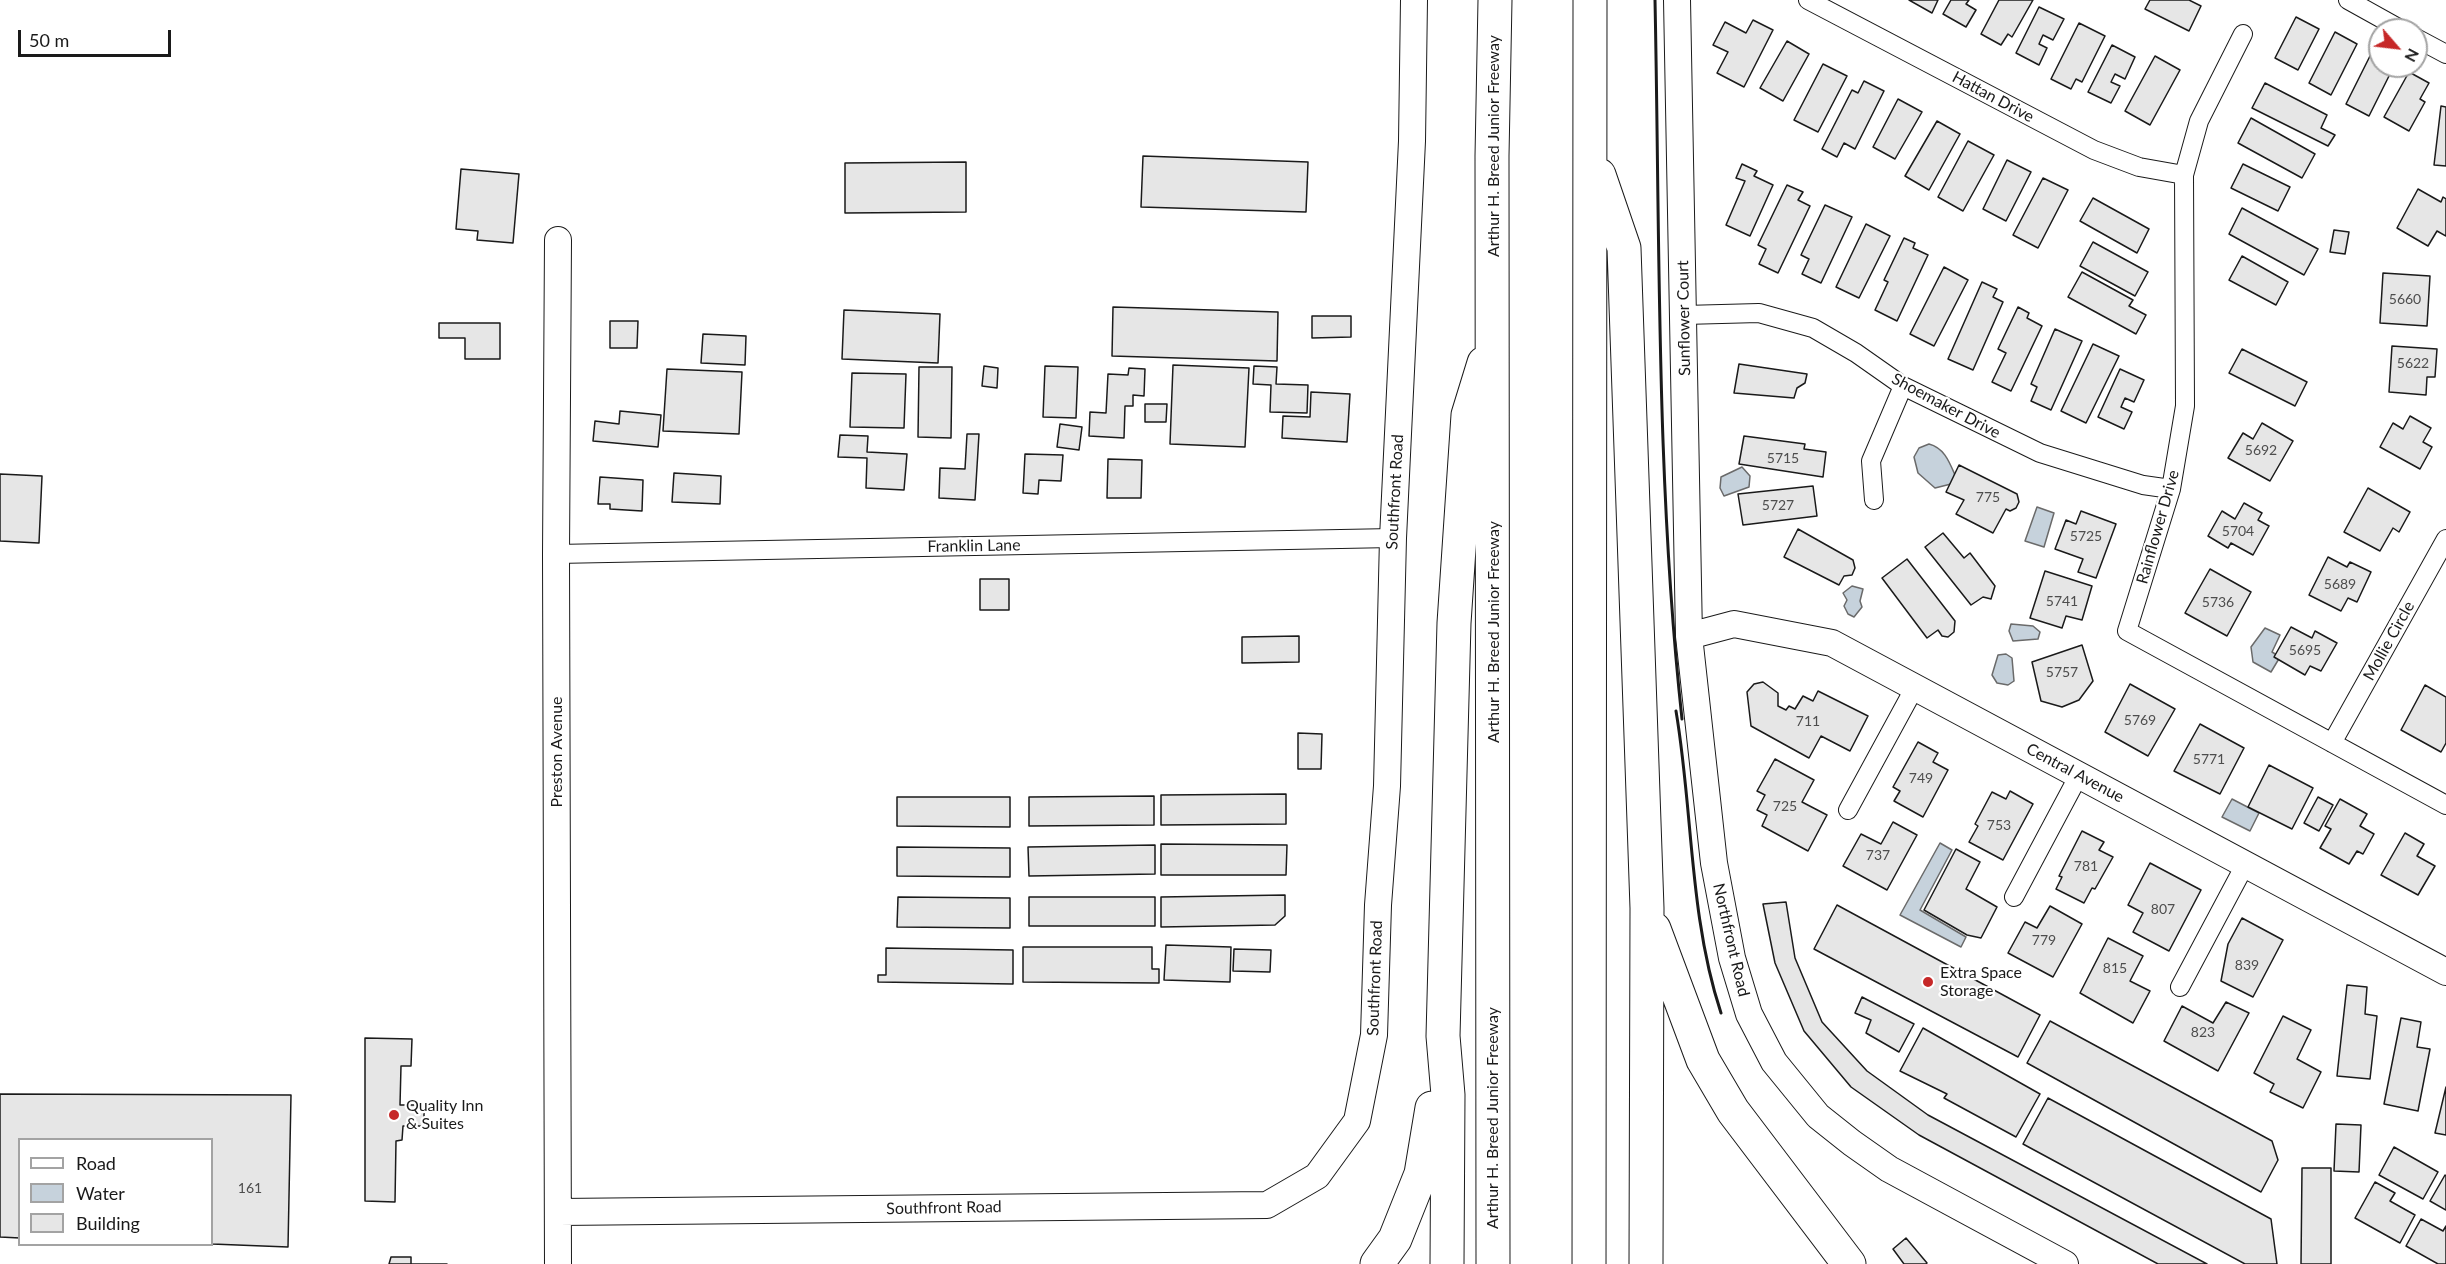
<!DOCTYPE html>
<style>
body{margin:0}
#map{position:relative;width:2446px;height:1264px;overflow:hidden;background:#fff;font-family:Lato,sans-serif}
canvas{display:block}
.legend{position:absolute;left:18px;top:1138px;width:195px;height:108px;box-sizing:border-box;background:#fff;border:2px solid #a3a3a3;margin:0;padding:8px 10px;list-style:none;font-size:18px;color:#1a1a1a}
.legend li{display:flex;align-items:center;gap:12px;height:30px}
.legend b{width:30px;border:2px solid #a3a3a3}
.north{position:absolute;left:2368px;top:18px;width:60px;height:60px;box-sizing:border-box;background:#fff;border:2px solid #a3a3a3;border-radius:50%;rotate:118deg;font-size:16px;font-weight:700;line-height:24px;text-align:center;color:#1a1a1a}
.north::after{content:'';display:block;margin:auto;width:21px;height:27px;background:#c62828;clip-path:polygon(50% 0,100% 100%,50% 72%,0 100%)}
.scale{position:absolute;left:18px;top:30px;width:153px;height:27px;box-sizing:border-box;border:3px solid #1a1a1a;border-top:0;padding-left:8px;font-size:18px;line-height:21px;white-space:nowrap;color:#1a1a1a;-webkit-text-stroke:4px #fff;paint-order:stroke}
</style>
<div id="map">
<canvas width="2446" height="1264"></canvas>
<ul class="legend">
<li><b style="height:8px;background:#fff"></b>Road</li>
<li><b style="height:16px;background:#c6d2dc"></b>Water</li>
<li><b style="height:16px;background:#e6e6e6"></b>Building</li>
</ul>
<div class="north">N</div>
<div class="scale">50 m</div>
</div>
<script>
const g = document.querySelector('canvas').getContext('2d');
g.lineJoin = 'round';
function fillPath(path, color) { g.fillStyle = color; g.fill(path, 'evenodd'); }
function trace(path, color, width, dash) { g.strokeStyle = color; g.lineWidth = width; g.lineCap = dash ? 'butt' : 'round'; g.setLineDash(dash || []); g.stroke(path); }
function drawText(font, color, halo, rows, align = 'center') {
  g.font = font + ' Lato,sans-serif'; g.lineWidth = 4.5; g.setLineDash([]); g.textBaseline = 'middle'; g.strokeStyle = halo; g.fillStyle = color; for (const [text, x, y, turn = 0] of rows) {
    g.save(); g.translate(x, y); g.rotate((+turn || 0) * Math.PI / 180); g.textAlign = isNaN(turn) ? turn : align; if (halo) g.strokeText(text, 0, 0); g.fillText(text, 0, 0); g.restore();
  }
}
const water = new Path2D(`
 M1929,444c15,4 20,17 26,31l-4,9 -16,4 -17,-15 -4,-16 5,-9z
 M1742,467l8,9 -1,11 -25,9 -4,-8 1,-11z
 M2037,507l17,6 -10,34 -19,-6z
 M1852,586l11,3 -3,12 2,6 -8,10 -6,-3 -4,-8 3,-6 -4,-7z
 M2011,624l22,2 7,6 -2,7 -25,2 -4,-10z
 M2265,628l15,7 -8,17 8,5 -9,15 -18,-10 -2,-15z
 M2006,654l6,4 2,23 -6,4 -11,-2 -5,-8 6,-20z
 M2232,799l27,14 -9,18 -28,-14z
 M1940,843l12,7 -32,60 46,27 -5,10 -61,-32z`);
fillPath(water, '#c6d2dc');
trace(water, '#6a6a6a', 1.5);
const building = new Path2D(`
 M1909,0h29l-6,13z
 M1951,0h18l-3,4 10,6 -10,17 -23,-13z
 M1999,0h34l-21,37 -4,-3 -7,11 -20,-11z
 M2150,0h39l12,6 -12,25 -44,-22z
 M2039,7l25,12 -11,21 -10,-5 -4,9 8,4 -8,17 -23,-12z
 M2296,17l23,12 -21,41 -23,-12z
 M1753,20l20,10 -29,57 -27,-14 11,-21 -15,-7 12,-23 21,11z
 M2079,23l26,13 -23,46 -6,-3 -5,10 -20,-10z
 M2335,32l22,12 -26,51 -22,-12z
 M1787,41l22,13 -26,47 -23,-13z
 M2112,45l23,12 -10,22 -10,-5 -4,8 9,4 -9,17 -23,-11z
 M2372,52l8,4v10h14l-25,50 -23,-12z
 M2155,56l25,14 -30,55 -25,-14z
 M1823,64l24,12 -29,56 -24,-12z
 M2409,72l20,11 -9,16 5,3 -16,29 -25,-14z
 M1864,81l20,10 -29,58 -11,-6 -7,14 -15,-8 30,-59 6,3z
 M2265,83l62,32 -6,13 14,7 -7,11 -76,-38z
 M1898,99l24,13 -27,47 -22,-12z
 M2441,106l5,1v59l-12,-1z
 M2251,118l64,36 -13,24 -64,-35z
 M1937,121l23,13 -31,56 -24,-14z
 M1968,141l26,14 -31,56 -25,-14z
 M1143,156l165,6 -2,50 -165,-5z
 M2007,160l24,12 -25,49 -23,-12z
 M966,162v50l-121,1v-50z
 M1742,164l15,7 -3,5 19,9 -23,51 -24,-11 19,-44 -9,-3z
 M2243,164l47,23 -12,24 -47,-23z
 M461,169l58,5 -6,69 -36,-3 1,-9 -22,-2z
 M2043,178l25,12 -30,58 -25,-13z
 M1787,185l16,7 -5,8 12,6 -32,67 -19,-9 7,-15 -8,-4z
 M2418,189l23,13 2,-5 3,2v37l-9,-5 -9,15 -31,-18z
 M2093,198l56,31 -12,24 -57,-32z
 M1825,205l27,12 -31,66 -19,-9 7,-15 -8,-4z
 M2242,208l76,41 -14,26 -75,-41z
 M1866,224l24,12 -31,62 -23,-11z
 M2334,230l15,2 -4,22 -15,-2z
 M1904,238l11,5 -2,5 15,7 -31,66 -22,-11 13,-28 -4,-2z
 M2093,242l55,30 -13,24 -55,-30z
 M2242,256l46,26 -12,23 -47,-25z
 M1944,267l24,13 -34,66 -24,-12z
 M2082,272l51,28 -4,6 17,9 -10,19 -68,-37z
 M2383,273l47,3 -3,50 -47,-3z
 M1982,282l15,7 -4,8 10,5 -30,68 -25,-11z
 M1113,307l165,5 -1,49 -165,-5z
 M2018,307l11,6 -2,5 15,8 -31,65 -19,-9 14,-29 -8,-4z
 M844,310l96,4 -2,49 -96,-4z
 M1312,316h39v21l-39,1z
 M610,321h28l-1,27h-27z
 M439,323h61v36h-35v-21h-26z
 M2055,329l27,12 -31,69 -20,-9 6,-14 -6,-3z
 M703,334l43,2 -1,29 -44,-2z
 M2093,344l26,12 -33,67 -25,-12z
 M2392,346l45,3 -2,28h-8l-1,18 -37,-3z
 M2242,349l65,33 -12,24 -66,-33z
 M1739,364l68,10 -2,9 -8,5 -3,10 -60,-5z
 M1173,365l76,3 -4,79 -75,-3z
 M984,366l14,2 -1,20 -15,-2z
 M1045,366l33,1 -2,51 -33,-1z
 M1254,366l23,1 -1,17 32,1 -1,28 -37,-1 1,-27 -18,-1z
 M919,367h33l-1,71 -33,-1z
 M1129,368l16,1 -1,27 -11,-1v11h-8l-1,32 -35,-2 1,-24 16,1 2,-39 20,1z
 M667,369l75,3 -3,62 -76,-3z
 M2120,369l24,11 -10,22 -9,-4 -4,9 11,5 -8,17 -26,-12z
 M852,373l54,1 -2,54 -54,-1z
 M1311,392l39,2 -3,48 -65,-4 1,-22 27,1z
 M1145,404h22l-1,18h-21z
 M620,411l41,4 -3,32 -65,-6 2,-20 24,3z
 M2410,416l21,12 -8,14 9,5 -12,22 -40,-22 13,-24 10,6z
 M2262,423l31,18 -23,40 -42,-23 15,-25 10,6z
 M1060,424l22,3 -3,23 -22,-3z
 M967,434h12l-4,66 -36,-2 1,-30 25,1z
 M840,435l28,1 -1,16 40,2 -3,36 -38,-2 1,-30 -29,-1z
 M1744,436l61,8 -1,5 22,3 -3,25 -84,-13z
 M1025,454l38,1 -2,26 -22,-1 -1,14 -15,-1z
 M1108,459l34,1 -1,38h-34z
 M1959,465l58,29 2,8 -3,6 -6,3 -4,-2 -13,24 -37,-19 8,-14 -18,-8z
 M674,473l47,3 -1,28 -48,-2z
 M0,474l42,2 -3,67 -39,-2z
 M600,477l43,3 -1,31 -32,-2v-5h-12z
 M1813,486l4,30 -74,9 -5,-31z
 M2368,488l42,24 -11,20 -6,-4 -13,23 -36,-19z
 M2244,503l18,10 -4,7 11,6 -16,29 -22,-12 -3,5 -20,-12 14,-25 13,8z
 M2081,511l35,13 -20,54 -18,-6 5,-13 -28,-10 11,-29 10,4z
 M1798,529l55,31 2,8 -3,7 -8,1 -5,9 -55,-28z
 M1943,533l21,25 6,-5 25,33 -4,13 -8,-2 -12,8 -46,-58z
 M2328,557l19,10 3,-5 21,10 -14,30 -9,-4 -7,13 -32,-16z
 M1907,559l48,62 -1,11 -6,5 -6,-1 -4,-6 -11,8 -45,-60z
 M2210,569l41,23 -24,44 -42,-23z
 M2045,571l47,15 -10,34 -16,-4 -4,12 -32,-10z
 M980,579h29v31h-29z
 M2291,627l21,11 3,-7 22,12 -16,28 -11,-5 -5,9 -31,-18z
 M1299,636v26l-57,1v-26z
 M2082,645l11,36 -14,19 -17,7 -21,-6 -9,-39z
 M1763,682l15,11v13l8,4 3,-4 6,3 8,-13 10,5 5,-10 50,25 -18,35 -29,-15 -12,22 -58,-32 -4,-34 7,-8z
 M2130,684l45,25 -27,47 -43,-24z
 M2425,685l21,12v46l-5,9 -40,-22z
 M2200,724l44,24 -24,46 -46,-23z
 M1298,733l24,1 -1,35h-23z
 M1918,742l20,11 -5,9 15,8 -25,47 -29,-16 6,-10 -7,-4z
 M1775,759l39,21 -12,22 25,13 -19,36 -46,-25 5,-11 -10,-5 8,-15 -8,-4z
 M2269,765l44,23 -21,41 -44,-22z
 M2010,791l23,13 -30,56 -34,-18 9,-16 -3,-2 17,-32 14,7z
 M1286,794v30l-125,1v-30z
 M1154,796v29l-125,1v-29z
 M897,797h113v30l-113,-1z
 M2318,797l15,8 -14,26 -15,-8z
 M2340,799l27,15 -7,12 14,8 -11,20 -6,-3 -8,13 -29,-16 11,-19 -6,-3z
 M1893,822l24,13 -30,55 -44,-24 18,-32 20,10z
 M2082,831l22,11 -5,8 14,7 -18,32 -3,-1 -8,15 -28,-14 6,-12 -3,-1z
 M2405,833l19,11 -7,12 18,10 -17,29 -37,-20z
 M1161,844l126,1 -1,30h-125z
 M1155,845v29l-126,2 -1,-29z
 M897,847l113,1v29l-113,-1z
 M1956,849l24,13 -14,27 31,18 -16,31 -14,-3 -43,-25z
 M2150,863l51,27 -32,61 -36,-19 10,-19 -15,-8z
 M1285,895v21l-10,9 -114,2v-30z
 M898,897l112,1v30l-113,-1z
 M1029,897h126v29h-126z
 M1786,902l9,56 27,64 45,49 61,44 279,149h-49l-239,-129 -68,-48 -47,-56 -29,-68 -12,-59z
 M1837,905l203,110 -22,42 -204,-108z
 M2050,906l32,18 -29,53 -45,-24 17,-31 12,6z
 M2242,918l41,22 -30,57 -32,-16 7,-37z
 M2108,938l35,18 -13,25 20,10 -17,32 -53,-30z
 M1166,945l65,2 -1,35 -66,-2z
 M1023,947h129v22h7v14l-136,-1z
 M886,948l127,2v34l-135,-2v-7h8z
 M1234,949l37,1 -1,22 -37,-1z
 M2347,985l20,2 -2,27 12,2 -7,63 -33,-3z
 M1862,997l52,27 -15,28 -33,-19 5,-13 -16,-7z
 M2226,1002l23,11 -31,58 -54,-30 18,-35 31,17z
 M2283,1016l28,14 -14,29 24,13 -18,36 -33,-16 4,-8 -20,-11z
 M2401,1018l20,4 -4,25 13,2 -12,62 -34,-7z
 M2050,1021l222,120 6,19 -17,32 -234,-129z
 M1923,1028l117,66 -24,43 -72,-39 3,-4 -47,-23z
 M365,1038l47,1 -1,27h-10l-1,39h24v21h-21l-1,14 -6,1 -1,61 -30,-1z
 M2446,1087v48l-11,-2z
 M0,1094l291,1 -3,152 -76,-3v-104h-192v98l-20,-1z
 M2048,1098l223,121 6,45h-32l-222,-120z
 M2336,1124l25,1 -2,47 -25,-1z
 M2394,1147l44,25 -15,27 -44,-24z
 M2302,1168h29v96h-30z
 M2445,1175l1,1v34l-16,-9z
 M2375,1182l20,11 -5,8 25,14 -15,28 -45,-25z
 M2421,1219l22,12 3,-5v38h-8l-32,-18z
 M1906,1238l21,25 -1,1h-22l-11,-15z
 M391,1257h20v7h36h-58z`);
fillPath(building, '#e6e6e6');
trace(building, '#1a1a1a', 1.5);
const street = new Path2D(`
 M1808,0l286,150 45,17 45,8
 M2348,0l54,30
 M2243,34l-44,87 -15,54 1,231 -14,83 -44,142 319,174
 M2416,38l30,16
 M1684,315l75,-2 54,15 43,25 47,33 137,67 103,32 28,4
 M1874,500l-3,-39 32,-75
 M556,554l837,-16
 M2332,743l114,-204
 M1848,810l67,-123
 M2014,897l65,-122
 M2180,987l65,-122`);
const secondary = new Path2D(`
 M1677,0l12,636 25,227 18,95 17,56 25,48 44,54 34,27 37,26 176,95
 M1689,636l45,-12 98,19 614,329
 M559,1212l708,-7 50,-29 40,-55 17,-86 4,-130 9,-119 6,-248 19,-397 2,-141
 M558,1264l-2,-710 2,-314`);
const highway = new Path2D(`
 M1599,175l25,73 23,660 -1,356
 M1654,929l49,131 30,51 116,153
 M1377,1264l18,-25 26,-65 11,-66
 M1447,1264l1,-169 -5,-59 11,-413 14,-208 16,-52
 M1493,1264l-1,-1108 3,-156
 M1589,1264l1,-1264`);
trace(street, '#1a1a1a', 20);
trace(secondary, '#1a1a1a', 28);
trace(highway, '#1a1a1a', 35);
trace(street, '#fff', 18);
trace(secondary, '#fff', 26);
trace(highway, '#fff', 33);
trace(new Path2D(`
 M1655,0c5,240 1,481 27,719
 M1676,711c17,100 13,205 45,302`), '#1a1a1a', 3);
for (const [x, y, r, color] of [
 [1928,982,6,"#c62828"],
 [394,1115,6,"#c62828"]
]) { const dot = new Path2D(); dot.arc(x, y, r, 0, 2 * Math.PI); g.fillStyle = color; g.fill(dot); trace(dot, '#fff', 2); }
drawText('14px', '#4d4d4d', null, [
 ["5660",2405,299],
 ["5622",2413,363],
 ["5692",2261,450],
 ["5715",1783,458],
 ["775",1988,497],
 ["5727",1778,505],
 ["5704",2238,531],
 ["5725",2086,536],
 ["5689",2340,584],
 ["5741",2062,601],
 ["5736",2218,602],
 ["5695",2305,650],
 ["5757",2062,672],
 ["5769",2140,720],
 ["711",1808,721],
 ["5771",2209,759],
 ["749",1921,778],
 ["725",1785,806],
 ["753",1999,825],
 ["737",1878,855],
 ["781",2086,866],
 ["807",2163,909],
 ["779",2044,940],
 ["839",2247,965],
 ["815",2115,968],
 ["823",2203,1032],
 ["161",250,1188]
]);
drawText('16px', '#1a1a1a', '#fff', [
 ["Hattan Drive",1993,97,28],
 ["Arthur H. Breed Junior Freeway",1494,146,-90],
 ["Sunflower Court",1684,318,-91],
 ["Shoemaker Drive",1946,406,28],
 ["Southfront Road",1395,492,-87],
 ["Rainflower Drive",2158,527,-74],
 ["Franklin Lane",974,546,-1],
 ["Arthur H. Breed Junior Freeway",1494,632,-90],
 ["Mollie Circle",2389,641,-61],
 ["Preston Avenue",557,752,-90],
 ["Central Avenue",2075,773,28],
 ["Northfront Road",1731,940,77],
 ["Southfront Road",1375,978,-88],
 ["Arthur H. Breed Junior Freeway",1493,1118,-90],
 ["Southfront Road",944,1208,-1]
]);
drawText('16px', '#1a1a1a', '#fff', [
 ["Extra Space",1940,973],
 ["Storage",1940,991],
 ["Quality Inn",406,1106],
 ["& Suites",406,1124]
], 'left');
</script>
